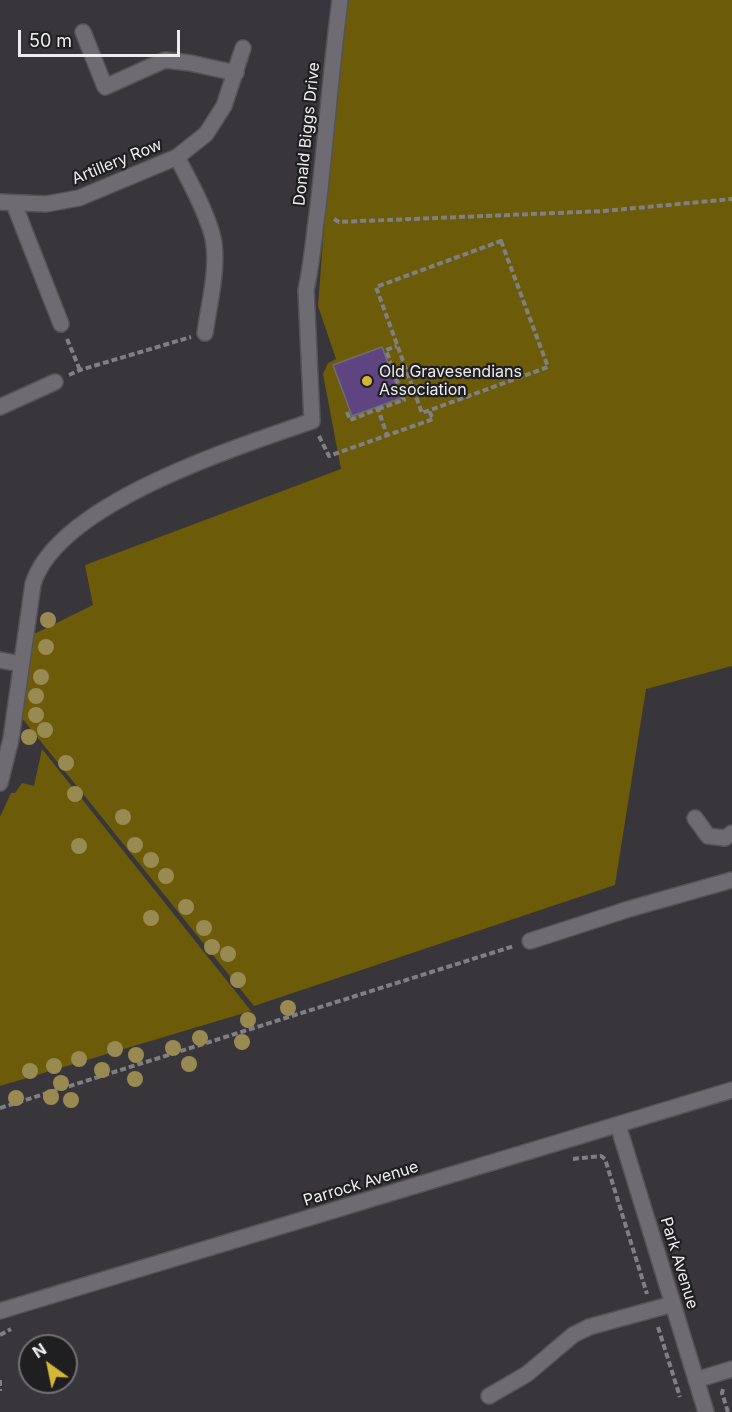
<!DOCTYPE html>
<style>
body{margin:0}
#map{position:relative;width:732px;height:1412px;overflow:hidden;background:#38363b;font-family:Inter,sans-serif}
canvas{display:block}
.north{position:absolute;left:18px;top:1334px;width:60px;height:60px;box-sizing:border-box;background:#1f1e20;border:2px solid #717073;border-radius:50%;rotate:327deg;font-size:16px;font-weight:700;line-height:24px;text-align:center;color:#edecef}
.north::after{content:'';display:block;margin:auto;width:21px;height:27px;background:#d3b635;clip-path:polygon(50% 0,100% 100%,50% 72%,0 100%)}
.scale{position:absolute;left:18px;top:30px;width:162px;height:27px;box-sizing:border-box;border:3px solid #edecef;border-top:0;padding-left:8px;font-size:18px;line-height:21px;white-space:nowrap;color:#edecef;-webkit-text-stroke:4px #1f1e20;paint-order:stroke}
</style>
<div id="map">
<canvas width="732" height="1412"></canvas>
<div class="north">N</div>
<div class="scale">50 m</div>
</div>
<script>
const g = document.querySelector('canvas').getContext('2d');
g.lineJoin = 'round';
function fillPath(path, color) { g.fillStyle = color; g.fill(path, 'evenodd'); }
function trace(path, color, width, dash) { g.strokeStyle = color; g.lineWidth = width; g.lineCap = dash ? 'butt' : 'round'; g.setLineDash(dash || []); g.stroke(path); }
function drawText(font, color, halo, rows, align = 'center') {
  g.font = font + ' Inter,sans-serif'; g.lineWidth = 4.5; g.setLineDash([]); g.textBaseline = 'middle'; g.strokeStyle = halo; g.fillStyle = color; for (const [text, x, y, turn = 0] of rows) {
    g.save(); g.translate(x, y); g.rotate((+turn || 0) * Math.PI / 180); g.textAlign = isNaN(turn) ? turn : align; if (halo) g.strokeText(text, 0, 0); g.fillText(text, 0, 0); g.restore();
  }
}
fillPath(new Path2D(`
 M346,0h386v666l-86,23 -31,196 -361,121 -233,-289 11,-82 61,-30 -8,-40 256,-96 -18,-95 5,-11 8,-4 -18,-53 16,-210z
 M42,749l209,262 -251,75v-269l11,-24h4l7,-10 12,3z`), '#6c5b08');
const building = new Path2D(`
 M382,347l19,51 -49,18 -19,-51z`);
fillPath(building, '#5e4481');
trace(building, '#6f6d73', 1.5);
const minor = new Path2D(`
 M83,32l22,55 60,-27 25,3 46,10
 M177,157c12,23 28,52 35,77 8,29 -3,70 -7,99
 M0,202l46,2 33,-6 98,-41 29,-23 18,-28 19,-58
 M14,204l47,120
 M0,407l55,-25
 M0,660l21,4
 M0,783l11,-44 22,-155c25,-81 205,-137 279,-163l-6,-131c6,-27 8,-55 12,-83 8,-69 13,-138 22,-207
 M695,818l13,18 17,2 7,-5
 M530,941l99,-32 103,-29
 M618,1125l88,287
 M0,1311l732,-221
 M696,1380l36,-11
 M489,1396l38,-22 46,-39 16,-8 84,-23`);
trace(minor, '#555357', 18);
trace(new Path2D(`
 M334,219l5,3 265,-11 128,-12
 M501,241l47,126 -126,46 -46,-126z
 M67,339l13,31
 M69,375l11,-5 111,-33
 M378,409l26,-9 -18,-50 11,-4
 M347,412l3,8 28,-11 9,26
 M319,436l10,20 104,-37 -4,-8
 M0,1108l514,-162
 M573,1159l28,-3 4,3 42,135
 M658,1327l22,70
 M0,1335l11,-6
 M0,1380v11
 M723,1389l-1,4 6,19`), '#807f83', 4, [6, 3]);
trace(minor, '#6e6c72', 15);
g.fillStyle = '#998a51';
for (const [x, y] of [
 [48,620],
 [46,647],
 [41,677],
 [36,696],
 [36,715],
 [45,730],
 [29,737],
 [66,763],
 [75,794],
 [123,817],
 [135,845],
 [79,846],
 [151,860],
 [166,876],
 [186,907],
 [151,918],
 [204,928],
 [212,947],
 [228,954],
 [238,980],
 [288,1008],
 [248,1020],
 [200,1038],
 [242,1042],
 [173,1048],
 [115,1049],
 [136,1055],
 [79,1059],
 [189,1064],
 [54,1066],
 [102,1070],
 [30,1071],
 [135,1079],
 [61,1083],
 [51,1097],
 [16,1098],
 [71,1100]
]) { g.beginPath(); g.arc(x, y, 8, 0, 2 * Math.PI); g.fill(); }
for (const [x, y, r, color] of [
 [367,381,6,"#d3b635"]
]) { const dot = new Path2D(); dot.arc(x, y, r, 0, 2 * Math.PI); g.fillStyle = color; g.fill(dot); trace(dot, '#1f1e20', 2); }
drawText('16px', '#edecef', '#1f1e20', [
 ["Donald Biggs Drive",307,134,-84],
 ["Artillery Row",117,162,-22],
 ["Parrock Avenue",361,1184,-17],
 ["Park Avenue",679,1263,73]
]);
drawText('16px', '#edecef', '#1f1e20', [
 ["Old Gravesendians",379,372],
 ["Association",379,390]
], 'left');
</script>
